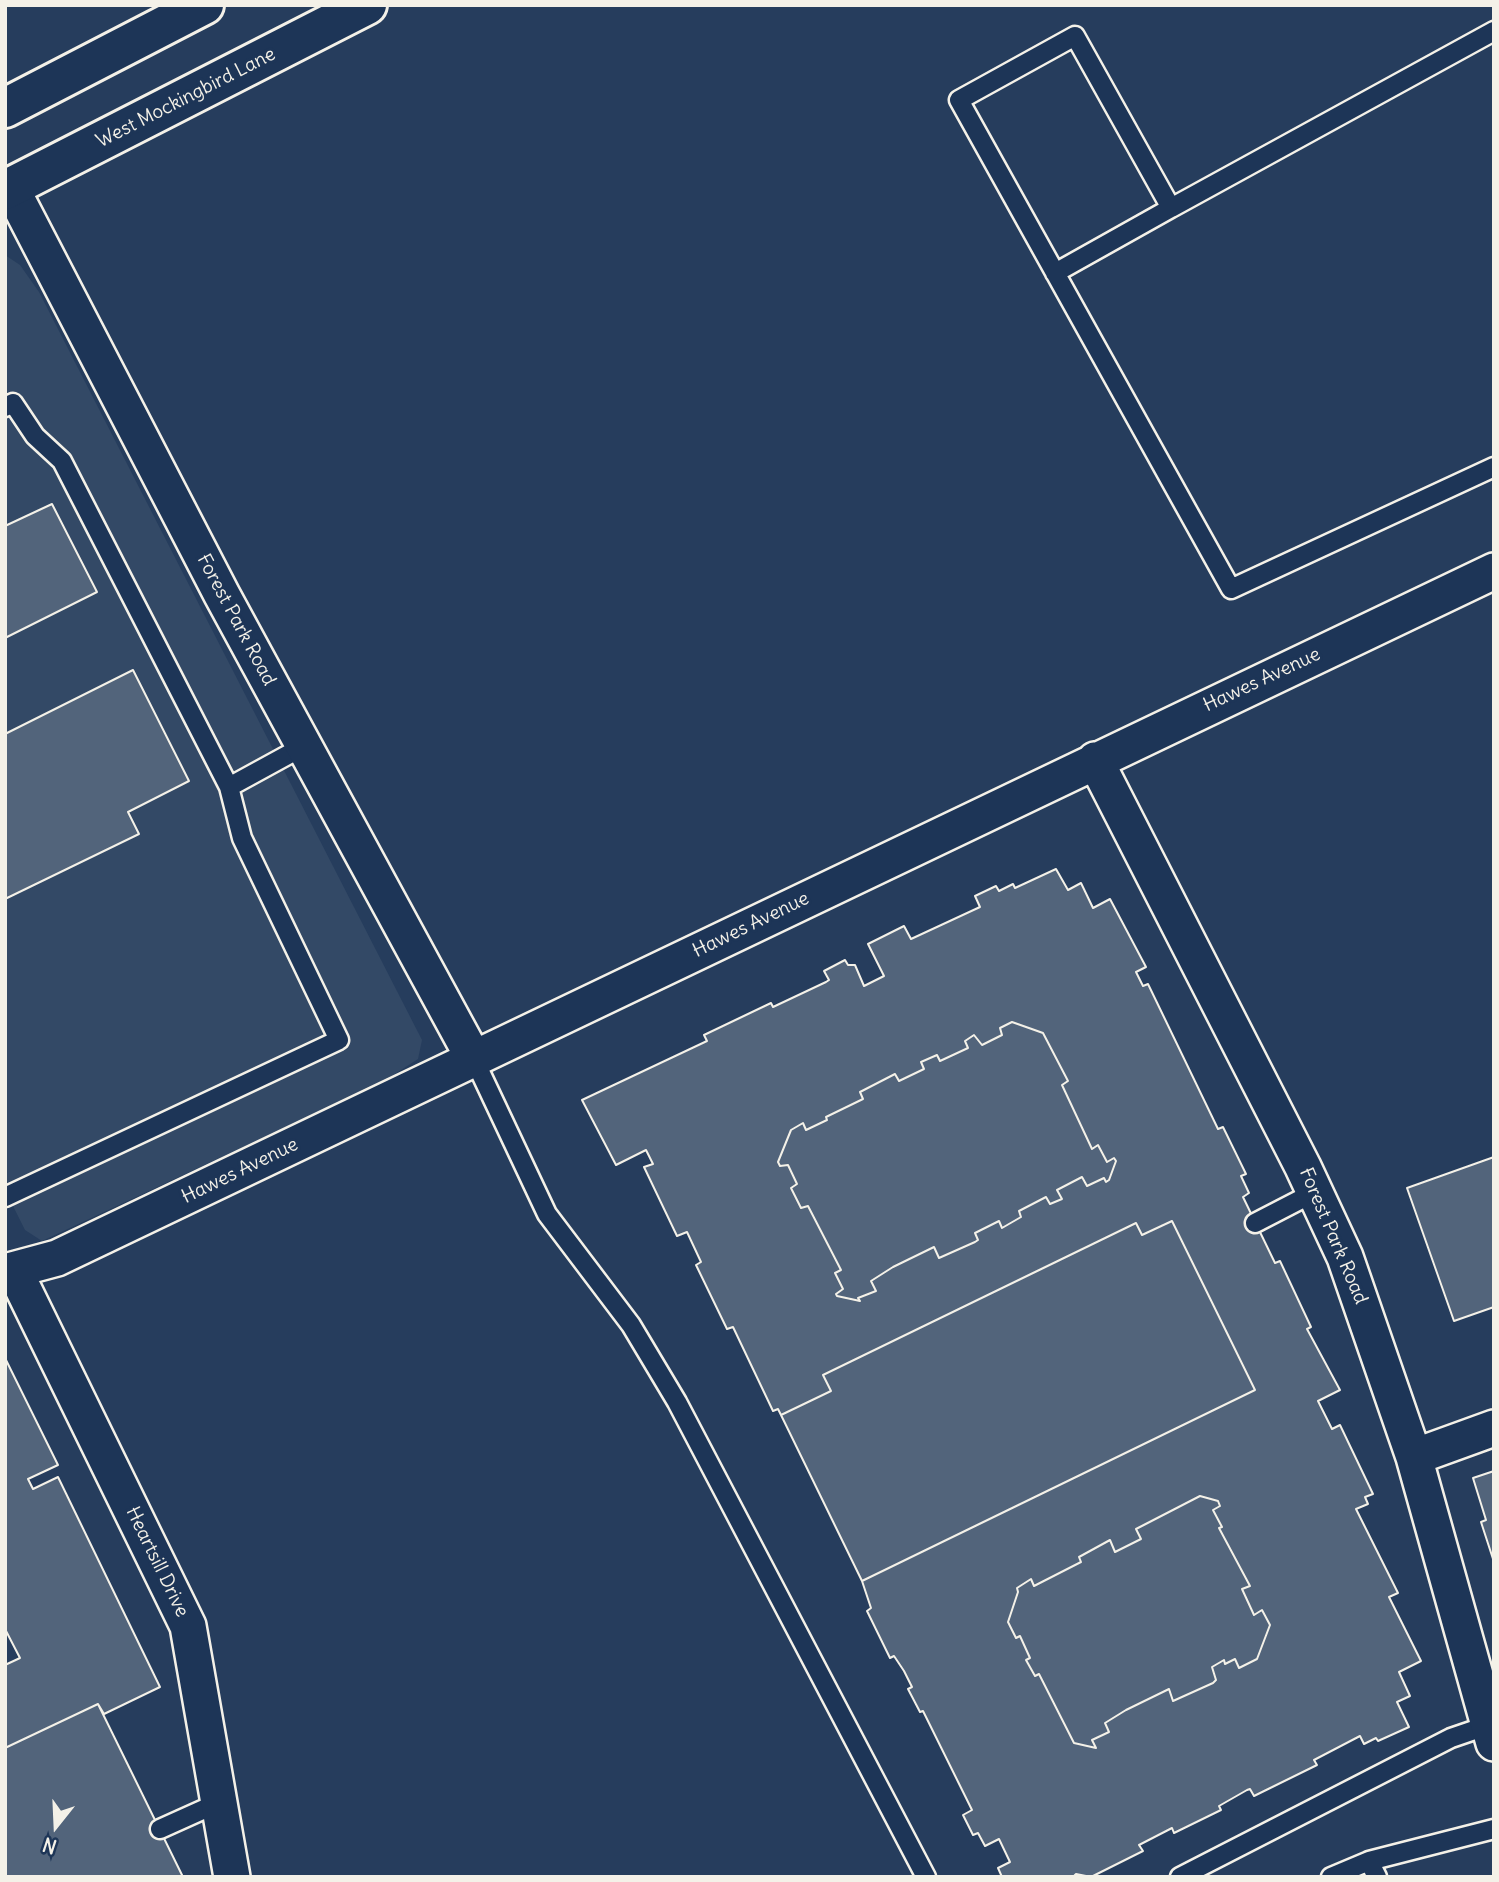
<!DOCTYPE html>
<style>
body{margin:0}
#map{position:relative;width:1499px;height:1882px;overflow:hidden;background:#263d5d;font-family:Delius,sans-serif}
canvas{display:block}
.frame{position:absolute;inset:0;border:7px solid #f4f1e8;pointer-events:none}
.north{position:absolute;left:21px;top:1791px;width:70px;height:70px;-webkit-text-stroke:5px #1d3557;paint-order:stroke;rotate:198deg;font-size:19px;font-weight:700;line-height:28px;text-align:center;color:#f4f1e8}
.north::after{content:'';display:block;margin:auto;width:24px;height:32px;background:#f4f1e8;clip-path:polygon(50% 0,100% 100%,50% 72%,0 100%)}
</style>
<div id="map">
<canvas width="1499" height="1882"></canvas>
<div class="frame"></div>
<div class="north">N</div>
</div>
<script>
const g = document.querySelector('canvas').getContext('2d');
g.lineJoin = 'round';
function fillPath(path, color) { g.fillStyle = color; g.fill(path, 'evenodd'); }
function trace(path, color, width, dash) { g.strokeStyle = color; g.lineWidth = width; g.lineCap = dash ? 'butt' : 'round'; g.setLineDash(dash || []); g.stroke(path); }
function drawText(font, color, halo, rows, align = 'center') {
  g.font = font + ' Delius,sans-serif'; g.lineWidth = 6; g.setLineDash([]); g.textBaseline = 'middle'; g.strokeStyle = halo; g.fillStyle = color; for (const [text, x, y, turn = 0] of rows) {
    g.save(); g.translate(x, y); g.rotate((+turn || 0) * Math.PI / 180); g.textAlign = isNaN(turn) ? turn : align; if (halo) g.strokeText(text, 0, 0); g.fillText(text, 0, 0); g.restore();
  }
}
fillPath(new Path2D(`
 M5,255l15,10 19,27 383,748 -4,19 -34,22 -342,160 -17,-11 -20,-40z`), '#334966');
const building = new Path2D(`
 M52,504l45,88 -92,46v-112z
 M133,670l56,111 -61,31 11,22 -134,65v-165z
 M1056,869l12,21 13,-7 12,25 17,-9 36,68 -10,5 7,14 5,-2 70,145 5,-2 23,47 -5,2 8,17 -6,4 32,66 5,-2 31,66 -4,2 33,61 -22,11 14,28 8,-4 33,69 -8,3 3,7 -12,5 42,84 -9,4 32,64 -22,11 11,24 -13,6 12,25 -31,14 -2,-3 -12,6 -4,-8 -46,24 3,5 -63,31 -4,-7 -3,1 -28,16 2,4 -47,23 -2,-5 -33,17 4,6 -52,26 -15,-3 -3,3h-71l-4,-9 12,-6 -11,-23 -14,7 -7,-13 -5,2 -10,-20 9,-5 -49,-99 -3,1 -12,-23 4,-2 -8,-16 -10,-15 -4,2 -23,-47 4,-3 -9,-27 393,-191 -83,-169 -30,14 -6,-12 -313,152 8,16 -50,24 -3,-6 -5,2 -40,-84 -6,2 -31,-64 5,-3 -14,-30 -10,4 -33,-69 9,-3 -7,-14 -30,15 -34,-65 125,-59 -3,-6 67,-32 2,4 53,-25 3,-2 -5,-9 21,-11 3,5h7l9,21 20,-10 -16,-32 36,-18 7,13 69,-32 -5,-11 21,-10 3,5 14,-7 2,4zM1012,1022l31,11 25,48 -6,4 30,64 6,-4 9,17 7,-4 2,3 -7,19 -3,2 -2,-4 -17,8 -5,-9 -25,13 5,9 -12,5 -4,-7 -27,14 2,6 -19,11 -3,-7 -24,12 3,7 -3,2 -36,16 -5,-11 -41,20 -22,14 5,10 -18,7 2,3 -23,-5 -1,-2 7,-5 -8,-16 6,-3 -33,-64 -7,2 -10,-20 6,-4 -9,-19 -8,1 -2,-4 13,-32 12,-7 3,7 21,-10 -1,-3 37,-18 -3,-7 33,-17 2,-1 4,7 25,-12 -3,-7 16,-7 3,6 28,-13 -3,-7 9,-6 8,10 20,-10 -2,-7zM1200,1496l18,5 2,5 -7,4 9,17 -3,1 31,58 -8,3 12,26 8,-5 8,15 -13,34 -18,9 -4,-9 -10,5 -1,-4 -12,7 4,13 -3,3 -40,18 -4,-12 -43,21 -21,13 4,9 -17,8 4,8 -22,-5 -35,-69 -4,2 -9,-16 4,-2 -10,-22 -4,2 -8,-16 10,-30 -1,-4 14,-9 3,7 47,-24 -2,-5 31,-17 5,12 26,-13 -5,-10z
 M1012,1022l31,11 25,48 -6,4 30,64 6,-4 9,17 7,-4 2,3 -7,19 -3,2 -2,-4 -17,8 -5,-9 -25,13 5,9 -12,5 -4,-7 -27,14 2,6 -19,11 -3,-7 -24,12 3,7 -3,2 -36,16 -5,-11 -41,20 -22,14 5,10 -18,7 2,3 -23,-5 -1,-2 7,-5 -8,-16 6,-3 -33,-64 -7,2 -10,-20 6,-4 -9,-19 -8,1 -2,-4 13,-32 12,-7 3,7 21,-10 -1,-3 37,-18 -3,-7 33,-17 2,-1 4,7 25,-12 -3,-7 16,-7 3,6 28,-13 -3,-7 9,-6 8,10 20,-10 -2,-7z
 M1494,1157v150l-40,14 -47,-133z
 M1172,1221l83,169 -393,191 -81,-166 50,-24 -8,-16 313,-152 6,12z
 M5,1358l53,107 -30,14 5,10 25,-12 102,210 -56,27 -6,-10 -93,44v-83l15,-7 -15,-29z
 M1494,1471v91l-13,-40 5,-2 -13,-42z
 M1200,1496l18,5 2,5 -7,4 9,17 -3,1 31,58 -8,3 12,26 8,-5 8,15 -13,34 -18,9 -4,-9 -10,5 -1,-4 -12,7 4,13 -3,3 -40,18 -4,-12 -43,21 -21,13 4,9 -17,8 4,8 -22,-5 -35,-69 -4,2 -9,-16 4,-2 -10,-22 -4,2 -8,-16 10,-30 -1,-4 14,-9 3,7 47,-24 -2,-5 31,-17 5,12 26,-13 -5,-10z
 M98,1704l85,173h-178v-129z`);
fillPath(building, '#52647b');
trace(building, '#f4f1e8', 2);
const lane = new Path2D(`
 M1494,31l-323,177 -96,-172 -116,64 272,489 263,-122
 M1055,273l116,-65
 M5,407l8,-4 22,33 27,25 167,326 13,51 97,202 -334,157
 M229,787l75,-41
 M474,1059l73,155 84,111 46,77 249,475
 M1255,1223l60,-31
 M160,1829l60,-27
 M1369,1861l125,-32
 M1180,1877l271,-139 38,-13
 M1331,1877l38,-16 8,16`);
const street = new Path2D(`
 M11,188l211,407 252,464
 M1095,760l208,407 42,90 69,200 80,286
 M14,1270l174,356 44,251
 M5,1272l52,-14 1437,-687
 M1414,1457l80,-29`);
const secondary = new Path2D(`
 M5,108l199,-103
 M5,190l362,-185`);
trace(lane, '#f4f1e8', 23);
trace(street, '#f4f1e8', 40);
trace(secondary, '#f4f1e8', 44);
trace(lane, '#1d3557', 18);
trace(street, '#1d3557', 35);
trace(secondary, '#1d3557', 38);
drawText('19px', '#f4f1e8', '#1d3557', [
 ["West Mockingbird Lane",186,98,-27],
 ["Forest Park Road",236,620,62],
 ["Hawes Avenue",1262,680,-25],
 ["Hawes Avenue",751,925,-26],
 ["Hawes Avenue",240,1171,-26],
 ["Forest Park Road",1333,1236,67],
 ["Heartsill Drive",157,1562,64]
]);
</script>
